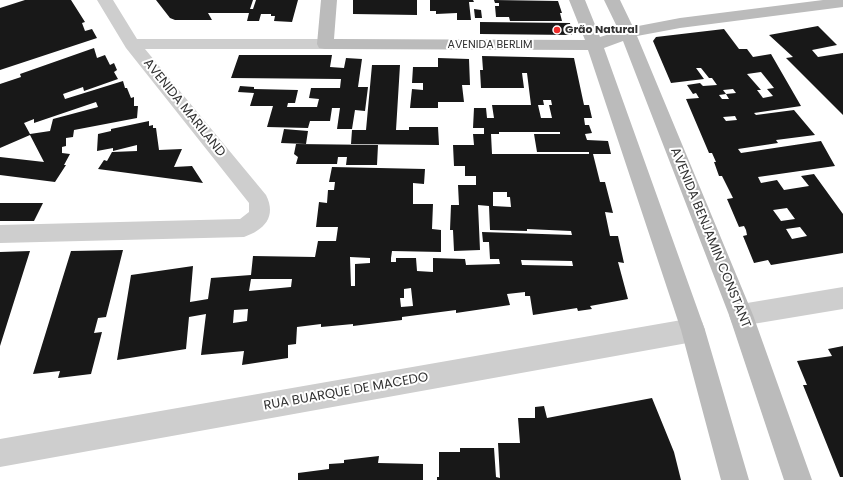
<!DOCTYPE html>
<meta charset="utf-8">
<style>
body{margin:0}
canvas{display:block;background:#fff}
</style>
<canvas width="843" height="480"></canvas>
<script>
const g = document.querySelector('canvas').getContext('2d');
g.lineJoin = 'round';
function fillPath(path, color) { g.fillStyle = color; g.fill(path, 'evenodd'); }
function trace(path, color, width, dash) { g.strokeStyle = color; g.lineWidth = width; g.lineCap = dash ? 'butt' : 'round'; g.setLineDash(dash || []); g.stroke(path); }
function drawText(font, color, halo, rows, align = 'center') {
  g.font = font + ' Poppins,sans-serif'; g.lineWidth = 4; g.setLineDash([]); g.textBaseline = 'middle'; g.strokeStyle = halo; g.fillStyle = color; for (const [text, x, y, turn = 0] of rows) {
    g.save(); g.translate(x, y); g.rotate((+turn || 0) * Math.PI / 180); g.textAlign = isNaN(turn) ? turn : align; if (halo) g.strokeText(text, 0, 0); g.fillText(text, 0, 0); g.restore();
  }
}
fillPath(new Path2D(`
 M25,0h46l14,22 -3,1 3,8 7,-2 5,9 -97,32v-62z
 M156,0h97l-3,9h3l3,-9h42l-6,22 -18,-1 1,-5h-4v-2h-10l-2,7h-12l2,-8h-41l4,7h-37l-5,-2z
 M353,0h64v15l-64,-1z
 M430,0h43l1,2h-5l2,18h-14v-7l-21,1v-3h-6z
 M494,0l64,1 4,12h-2l2,8h-52l-1,-4h-13l-1,-11h4v-3h-4z
 M474,9l7,1 1,8h-7z
 M480,22l90,1 2,12 -92,-1z
 M818,26l19,19 -25,5 6,7 25,-4v62l-57,-57 7,-1 -24,-22z
 M724,29l15,20h8l6,8 18,-3 30,52 -47,7 2,2 38,-5 21,25 -39,5 2,3 -40,6 3,4 80,-12 14,25 -77,11 3,6 16,-3 7,10 25,-4 -8,-10 13,-2 29,40v39l-72,12 -3,-5 -14,3 -11,-27 4,-1 -1,-5 -2,-4 -5,1 -12,-28 6,-1 -11,-22h-3l-5,-14h2l-4,-9h-3l-23,-54 13,-1 -3,-5 -3,1 -6,-9 13,-2 3,3 14,-1 -5,-7h-3l-8,-10h-5l8,11 -33,4 -18,-42 3,-4zM761,72l13,16 -7,1 6,7 -10,2 -6,-8h4l-14,-16zM733,89l3,4 -10,1 3,5h-7l-3,-4 7,-1 -3,-4zM735,116l2,4 -11,1 -3,-4zM787,208l8,11 -14,2 -8,-11zM800,227l7,9 -15,3 -6,-10z
 M94,48l3,10 8,-3 5,10 4,-2 3,7 -3,2 4,7 -34,12 -1,-4 -20,7 2,5 58,-18 2,7h2l4,10 3,-1v9h4l-1,12 -63,12 -1,7 -7,1v8l-4,1v6l8,1 -6,11h2l-11,17 -55,-7v-18l44,5 -14,-27 -30,13v-64l21,-7 -1,-3zM96,102l2,5 -45,12 -3,12 -20,3 -6,-11 10,-4v4z
 M239,55h93l-2,12 14,1 2,-10 16,1 -4,28h10l-3,24 -10,-1 -3,19h-15l3,-21h-8l-2,13h-20l-2,7 -41,-1 6,-21h-23l4,-13 -16,-1 2,-6 14,1v2l44,1 -3,13h-7l-1,4h30l2,-8 -10,-1 2,-10h29l1,-9 -110,-1z
 M482,56l92,2 10,47h5l3,13h-8l1,7h4l3,8 -7,1 2,6 21,1 3,13h-18l7,28h5l8,31 -8,-1 5,24h8l6,27 -6,-1 10,37 -38,7 2,3 -14,2 -1,-3 -44,7 -3,-19h-5v-4l-18,2 3,11 -54,8v-3l-54,7v3l-49,6v-2l-32,3v-3l-24,3 -1,17 -8,1v13l-46,7 2,-14 -43,4 5,-41 -17,3 -3,32 -69,11 14,-85 62,-9 -3,36 18,-3 3,-21 40,-3 2,-19 62,1 3,-16h18l2,-14h-22l3,-25 8,1 1,-13h6l1,-8h-6l3,-15 93,2 -1,15 -11,-1v21h20l-1,25 9,1v22l-49,-1 -1,7v4h5v-4h20l1,13 16,1v-14l32,1 1,6 34,-1 -1,-5h-9l-1,-17h-6l-1,-10 90,3 -1,-4 -44,-2v2l-37,-1 -1,-24 -11,-1 2,45 -26,1 -1,-21h-3l1,-25h8l-1,-20h18v-9h-11v-10h-11l-1,-21h21l-1,-11h11v-6h-11l1,-20h12l1,10h7l-2,-13h39l-4,-32h-5l2,15h-43l-1,-18h3zM543,100h8l1,5h-3l3,13h-11l-3,-13h6zM499,132h61v2h-26l3,18h52v2h-97l-1,-20h8zM493,192h14v5h3l1,10 -18,-1zM350,257l20,1v5l-15,1v22h-4zM521,260l51,1 1,5 -51,-1zM251,279h41l-1,8 -42,4zM411,288l2,18 -12,1 -1,-9h4v-9zM248,309l-1,12 -14,2 1,-13z
 M438,58l31,1 1,26h-8l2,17h-26v6h-28l2,-19 11,1v-7h-11l1,-16h25z
 M372,65h28l-4,65h13v-3h29l1,18 -88,-1 1,-14h14z
 M149,121v5l4,-1v3h3l3,22 23,-1 -8,18 18,-1 11,17 -105,-14 6,-9 3,1 5,-9 25,-1v-6l-24,6v-3l-16,3 1,-17 13,-3v-2z
 M284,129l24,2 -2,13 -25,-1z
 M296,144l82,1 -1,20h-31l1,-8h-9l-1,7h-41l2,-7 -4,-3z
 M0,203h43l-9,18h-34z
 M123,250l-17,67 -8,1 -4,15 8,-1 -11,42 -33,4 2,-7 -27,3 38,-123z
 M30,251l-30,95v-94z
 M843,346v131h-3l-37,-92h4l-10,-24 35,-5 -4,-7z
 M652,398l22,54 7,28h-244v-3h2v-25h21v-4h34l2,29 4,1 -2,-35h22l-2,-25h17v-11l9,-1 3,12z
 M379,456l-1,7 45,1v16h-125v-7l31,-4v-5l15,-1v-3z`), '#181818');
fillPath(new Path2D(`
 M97,0h16l24,39h188l6,1 2,4 -2,4 -6,1h-180l121,146c11,22 -2,35 -22,42l-244,6v-18l240,-6 9,-7v-9l-123,-155z
 M843,287v22l-102,17 -9,-3 -3,-8 3,-8 9,-3z
 M693,318l9,4 3,8 -3,8 -9,4 -693,125v-28z`), '#cecece');
fillPath(new Path2D(`
 M321,0h16l-3,39 251,1 -16,-40h16l15,37 19,-6 -15,-31h16l13,27 47,-9 143,-18h20v7l-163,21 -43,8 116,279 59,165h-28l-55,-165 -106,-274 -19,7 101,282 44,150h-28l-40,-150 -93,-280 -263,-1 -6,-1 -2,-4z`), '#bbb');
for (const [x, y, r, color] of [
 [557,30,4,"#ef2d2b"]
]) { const dot = new Path2D(); dot.arc(x, y, r, 0, 2 * Math.PI); g.fillStyle = color; g.fill(dot); trace(dot, '#fff', 1.5); }
drawText('bold 11px', '#313131', '#fff', [
 ["Grão Natural",565,30]
], 'left');
drawText('11px', '#313131', '#fff', [
 ["AVENIDA BERLIM",490,45]
]);
drawText('13px', '#313131', '#fff', [
 ["AVENIDA MARILAND",184,108,51],
 ["AVENIDA BENJAMIN CONSTANT",710,238,68],
 ["RUA BUARQUE DE MACEDO",346,392,-10]
]);
</script>
